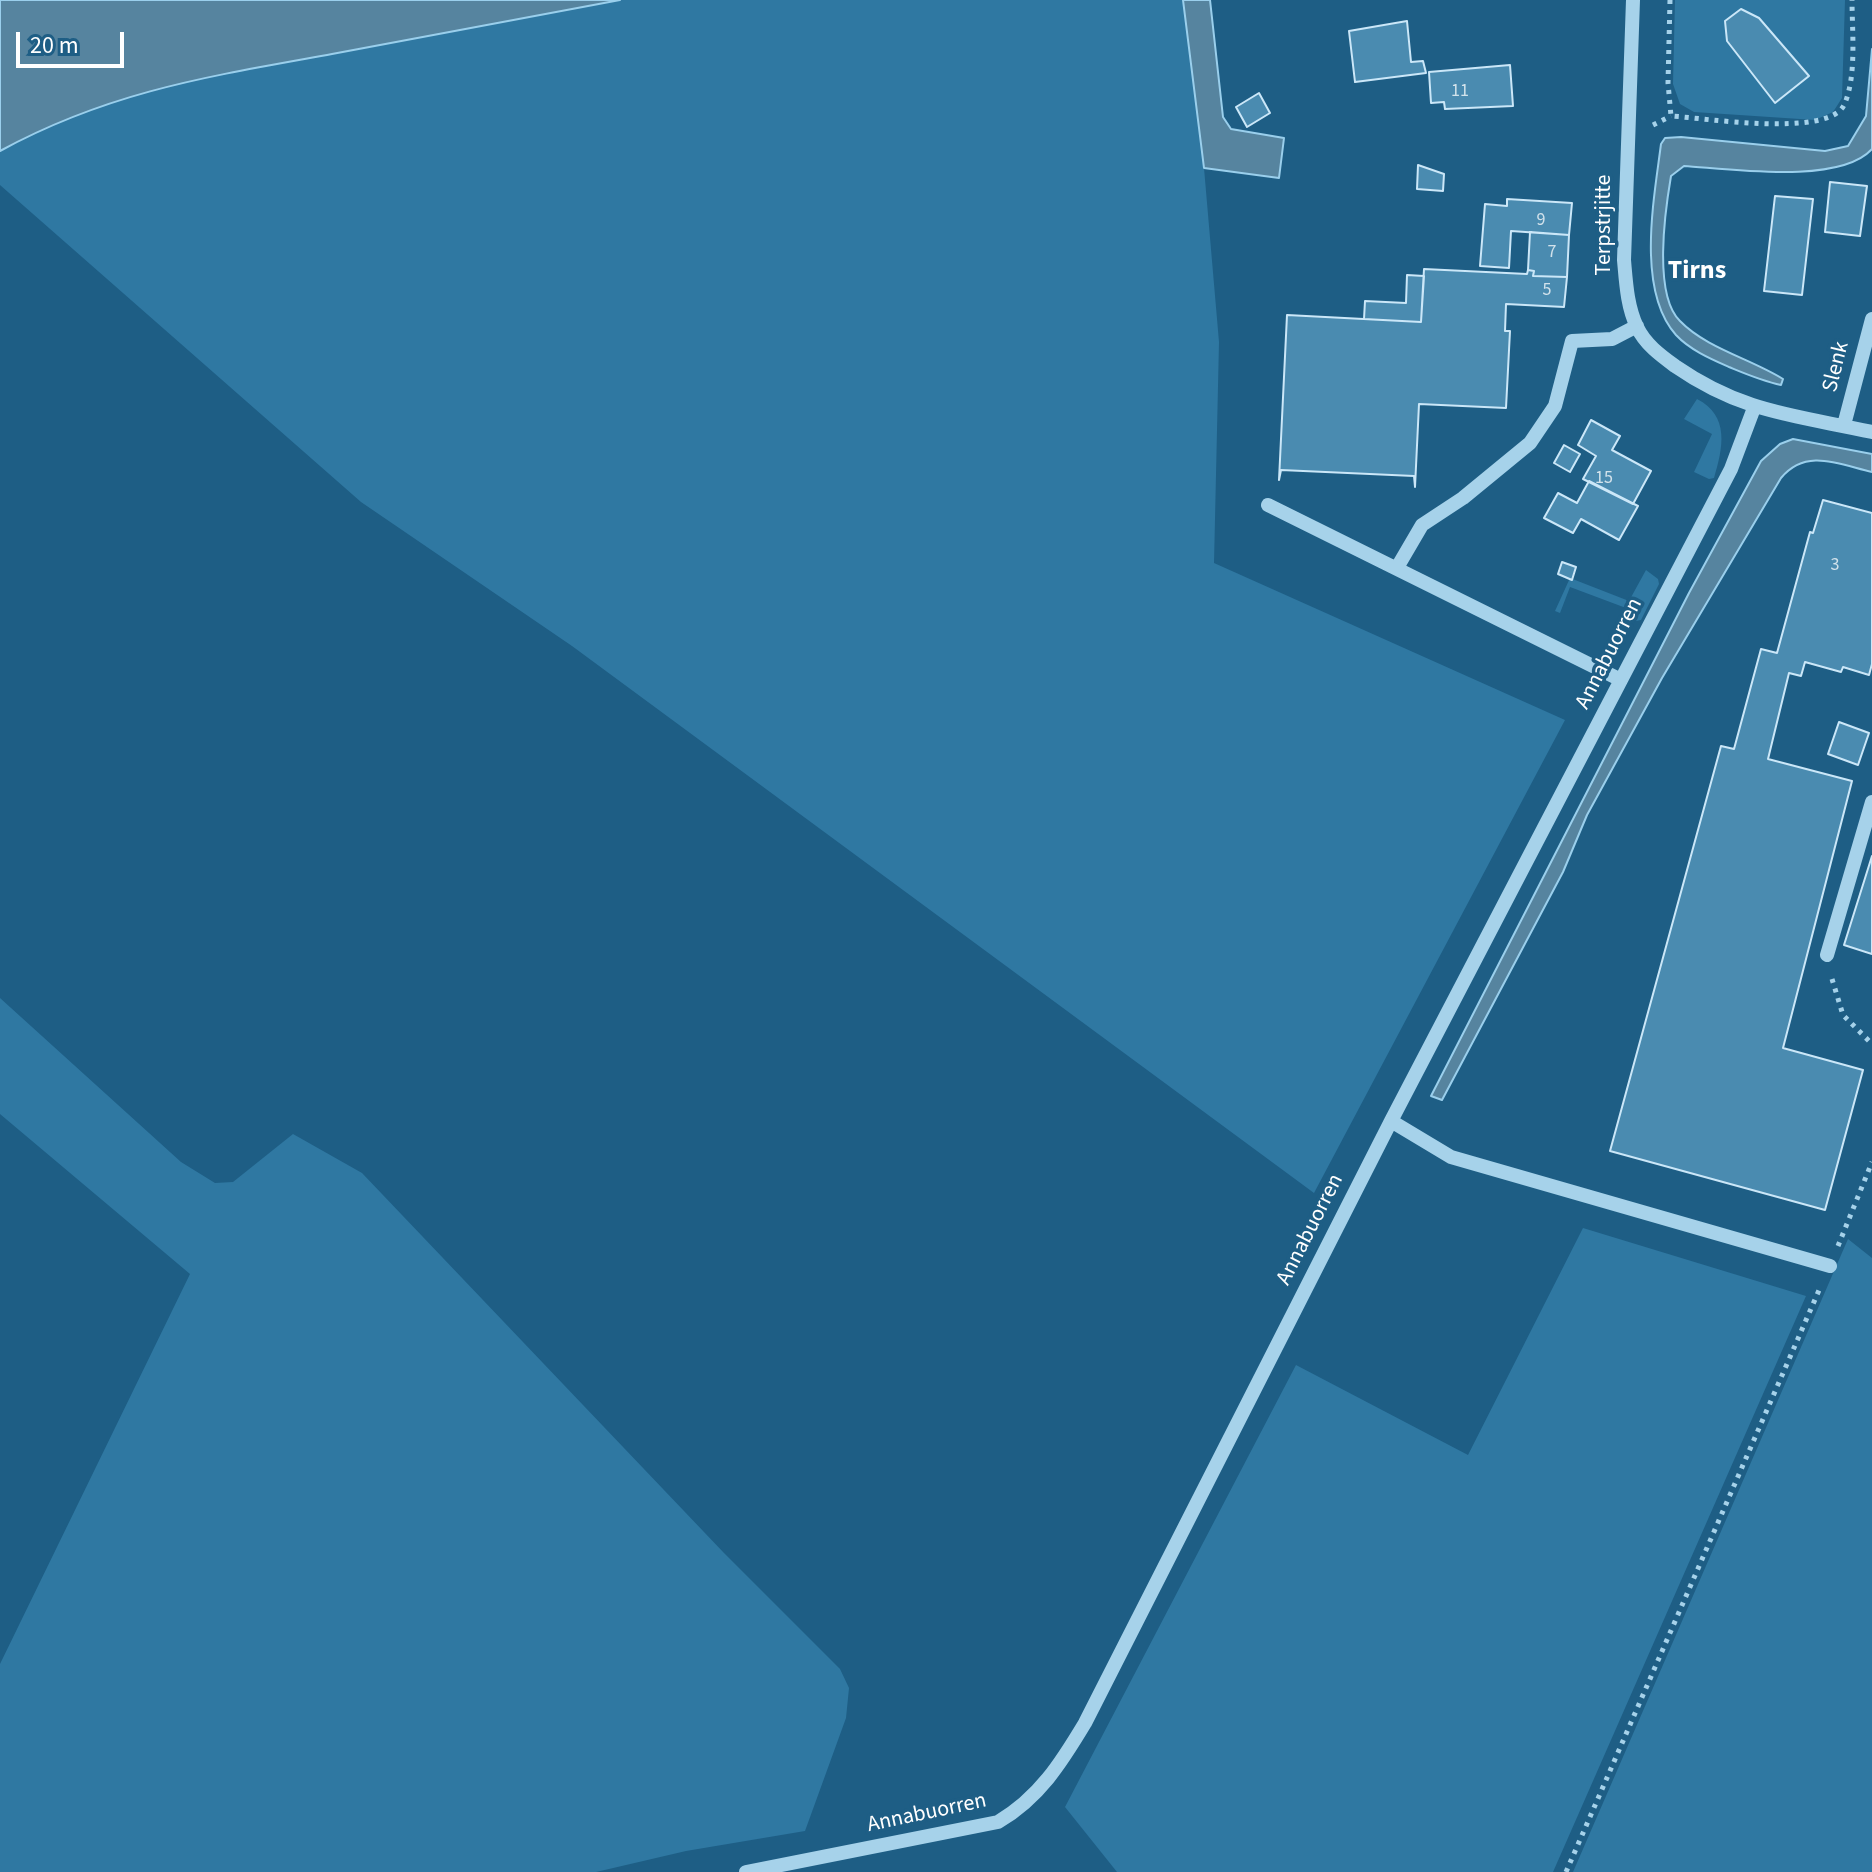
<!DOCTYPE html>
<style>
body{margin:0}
#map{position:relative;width:1872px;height:1872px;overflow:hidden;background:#1e5e85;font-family:"Source Sans 3",sans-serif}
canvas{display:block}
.scale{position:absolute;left:16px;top:32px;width:108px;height:36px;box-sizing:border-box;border:4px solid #fff;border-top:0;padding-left:10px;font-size:24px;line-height:28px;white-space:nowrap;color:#fff;-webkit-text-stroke:6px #1e5e85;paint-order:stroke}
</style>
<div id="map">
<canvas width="1872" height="1872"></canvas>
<div class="scale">20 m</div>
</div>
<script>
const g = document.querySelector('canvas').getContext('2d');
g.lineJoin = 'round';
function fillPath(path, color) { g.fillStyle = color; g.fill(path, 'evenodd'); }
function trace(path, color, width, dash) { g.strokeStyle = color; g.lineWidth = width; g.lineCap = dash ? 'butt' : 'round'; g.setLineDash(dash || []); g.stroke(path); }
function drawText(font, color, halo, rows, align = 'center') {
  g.font = font + ' "Source Sans 3",sans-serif'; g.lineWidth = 7; g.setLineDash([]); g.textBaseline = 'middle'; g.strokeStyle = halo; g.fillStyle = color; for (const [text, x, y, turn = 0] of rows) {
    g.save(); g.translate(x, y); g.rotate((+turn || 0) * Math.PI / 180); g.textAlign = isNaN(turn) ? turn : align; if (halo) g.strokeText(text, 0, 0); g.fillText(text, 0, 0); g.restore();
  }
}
fillPath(new Path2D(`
 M620,0h563l21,168 15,174 -5,221 351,157 -251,473 -742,-547 -211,-144 -361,-317v-34c110,-60 211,-75 332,-97 96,-18 192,-36 288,-54z
 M1675,0h170l-3,98 -9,14 -18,8 -121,-8 -14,-8 -7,-20z
 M1697,399c33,17 26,49 17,79l-5,1 -15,-7 18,-38 -28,-15z
 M1646,570l12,9 1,5 -18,36 -21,4 6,-16 -56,-21 -10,26 -5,-2 15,-33 59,23z
 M0,998l181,164 34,21 18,-1 60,-48 69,39 362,380 116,116 9,19 -3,30 -41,113 -119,20 -90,21h-596v-208l190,-390 -190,-160z
 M1583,1228l223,68 -253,576h-436l-52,-65 231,-442 172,90z
 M1848,1239l24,19v614h-299z`), '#2f78a2');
const water = new Path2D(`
 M0,0h620c-96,18 -192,36 -288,54 -121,22 -222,37 -332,97z
 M1183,0h27l13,117 8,12 53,9 -5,40 -75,-10z
 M1872,49v100c-32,36 -142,20 -188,17l-13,10c-6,35 -18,119 9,145 26,27 71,38 103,58l-2,6c-19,-4 -35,-11 -52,-18 -18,-8 -39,-17 -53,-32 -40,-45 -22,-136 -15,-191l4,-6 16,-1 144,14 23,-5 18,-30z
 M1793,439l79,15v18c-34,-8 -66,-24 -91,6l-119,200 -75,137 -24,57 -121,228 -11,-4 258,-503 72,-132 19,-17z`);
fillPath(water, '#56849f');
trace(water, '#9acfec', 2);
const building = new Path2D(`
 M1741,9l18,9 50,58 -34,27 -48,-62 -2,-20z
 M1407,21l4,41 12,-1 3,12 -71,9 -6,-51z
 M1510,65l3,41 -68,3 -1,-7 -13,1 -2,-31z
 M1259,93l11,20 -23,14 -11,-20z
 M1418,165l26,9 -1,17 -26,-2z
 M1830,182l37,4 -7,50 -35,-4z
 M1775,196l38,3 -11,96 -38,-4z
 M1507,199l65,4 -3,32 -58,-4 -2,37 -29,-2 5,-62 22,2z
 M1530,232l39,3 -2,42 -34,-1 1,-5 -6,-1z
 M1424,269l103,5 1,-4 6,1 -1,5 34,1 -3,30 -58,-3 -1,27h5l-4,77 -87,-4 -4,83 -1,-11 -133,-6 -2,10 8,-165 134,7z
 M1407,275l17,1 -3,46 -57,-3 1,-18 41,2z
 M1591,420l29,16 -8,14 39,21 -18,33 -50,-25 13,-23 -18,-11z
 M1564,445l16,9 -10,18 -16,-9z
 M1589,481l49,25 -19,34 -38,-21 -8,14 -29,-15 14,-25 19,10z
 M1823,500l49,13v151l-3,11 -26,-8 -2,5 -36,-10 -4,14 -12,-3 -21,86 84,22 -69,267 80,22 -38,140 -215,-59 111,-405 13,3 27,-100 16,4 33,-121 3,1z
 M1562,562l14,5 -4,13 -14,-6z
 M1839,722l30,11 -11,32 -30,-11z
 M1872,856v98l-28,-9z`);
fillPath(building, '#4a8bb0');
trace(building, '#cbe7f8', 2);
trace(new Path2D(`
 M1670,0l-2,83 3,33c34,2 157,22 173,-11 13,-28 8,-74 8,-105
 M1653,125l18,-9
 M1832,979l11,36 29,29
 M1838,1246l34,-84
 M1566,1872l254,-584`), '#a6d2ea', 5, [4, 6]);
trace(new Path2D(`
 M1633,0l-9,260c2,22 3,46 13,67 8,17 23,28 38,39 68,47 119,49 197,66
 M1844,425l28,-106
 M1268,505l353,175
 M1398,566l24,-41 41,-27 67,-55 25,-37 17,-65 40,-2 25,-13
 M1827,955l45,-153
 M1391,1121l60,36 379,109
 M746,1872l252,-50c41,-24 63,-59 87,-99l306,-602 340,-652 23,-61`), '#a6d2ea', 14);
drawText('18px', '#d2e2eb', null, [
 ["11",1460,92],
 ["9",1541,221],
 ["7",1552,253],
 ["5",1547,291],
 ["15",1604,479],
 ["3",1835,566]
]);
drawText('22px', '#fff', '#1e5e85', [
 ["Terpstrjitte",1605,225,-90],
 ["Slenk",1837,367,-76],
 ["Annabuorren",1610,654,-63],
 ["Annabuorren",1311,1230,-63],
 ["Annabuorren",927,1814,-12]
]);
drawText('bold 26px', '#fff', '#1e5e85', [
 ["Tirns",1697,272]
]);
</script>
